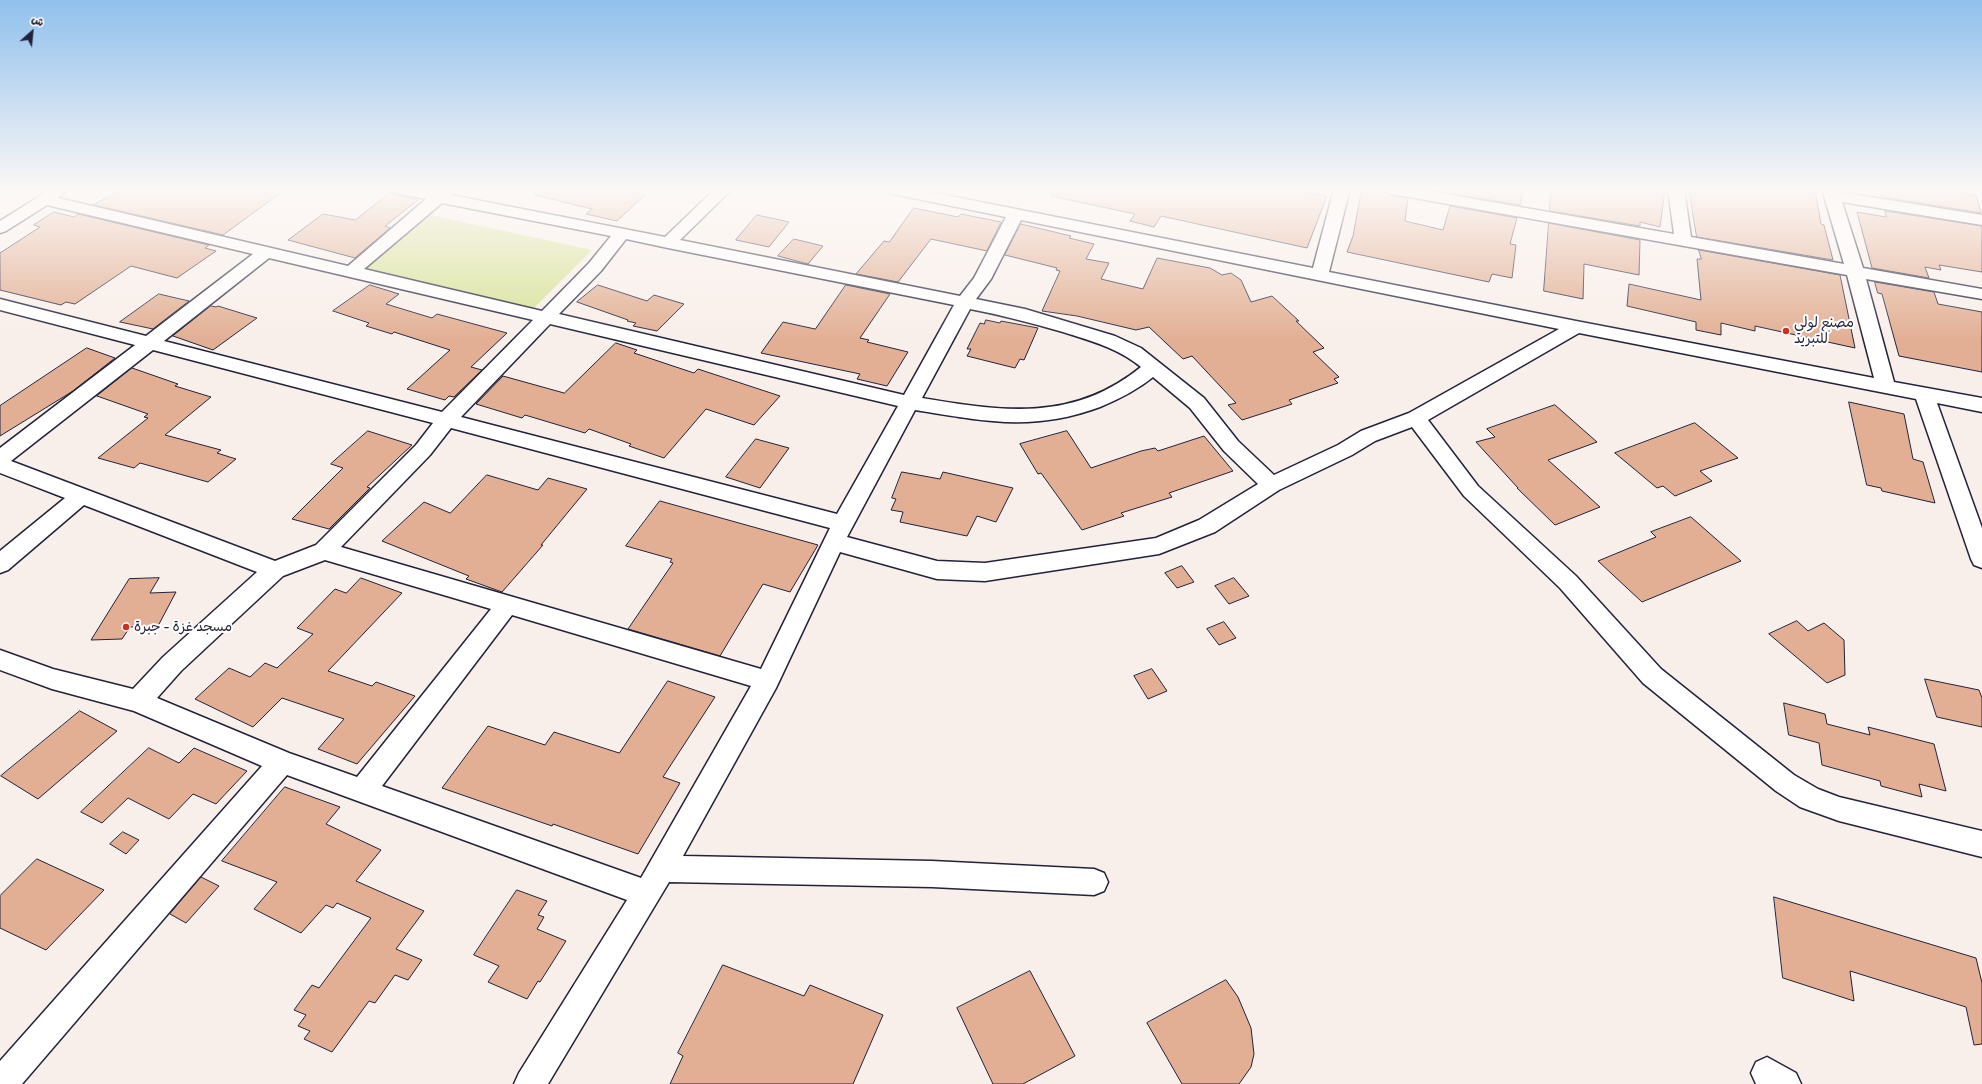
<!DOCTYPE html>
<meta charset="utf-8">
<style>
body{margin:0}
#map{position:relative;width:1982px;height:1084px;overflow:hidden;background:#f9efea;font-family:Itim,"Playpen Sans Arabic",sans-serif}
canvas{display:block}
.north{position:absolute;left:12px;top:12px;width:40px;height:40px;-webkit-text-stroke:3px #fff;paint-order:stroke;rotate:27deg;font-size:11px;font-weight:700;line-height:16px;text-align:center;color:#22223b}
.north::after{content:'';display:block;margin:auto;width:14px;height:18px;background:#22223b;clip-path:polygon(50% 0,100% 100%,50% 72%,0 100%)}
</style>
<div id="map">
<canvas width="1982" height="1084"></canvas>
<div class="north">ش</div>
</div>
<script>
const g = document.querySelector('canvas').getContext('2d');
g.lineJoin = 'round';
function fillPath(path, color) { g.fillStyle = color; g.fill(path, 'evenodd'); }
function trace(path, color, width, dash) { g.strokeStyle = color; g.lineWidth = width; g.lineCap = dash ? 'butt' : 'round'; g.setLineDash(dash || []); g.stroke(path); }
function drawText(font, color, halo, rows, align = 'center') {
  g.font = font + ' Itim,"Playpen Sans Arabic",sans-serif'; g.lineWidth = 4; g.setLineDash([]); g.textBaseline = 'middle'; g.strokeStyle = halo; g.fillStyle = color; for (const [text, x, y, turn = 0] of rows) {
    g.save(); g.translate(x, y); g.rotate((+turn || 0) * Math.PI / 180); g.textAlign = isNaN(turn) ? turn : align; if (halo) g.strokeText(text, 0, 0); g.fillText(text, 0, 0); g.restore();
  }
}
fillPath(new Path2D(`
 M431,215l161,35 -60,60 -169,-40z`), '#d7e295');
const building = new Path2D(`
 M122,189h164l-63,46 -129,-30z
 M536,189h79l30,6 -28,26 -31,-7 6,-5 -57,-14z
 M1052,189h85l10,2 2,-2h142l36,7 -20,52 -146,-32 -7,11 -24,-6 5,-7 -84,-18z
 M1362,189h21l3,4 22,5 -3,23 38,9 7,-24 67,12 -7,26 6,1 -4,33 -20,-4 -3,8 -142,-30 6,-16z
 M1455,189h69l-4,16 -67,-11z
 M1551,189h114l-5,38 -20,-5v4l-90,-15z
 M1689,189h126l6,35 3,1 9,35 -136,-23z
 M1880,189h78l2,3 16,3 5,18 -99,-16z
 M390,193l28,7 -33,26 5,2 -35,30 -67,-18 35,-26 32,6z
 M914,208l44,9 3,-3 40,8 -14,29 -56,-12 -33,43 -42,-8 28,-33 5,1z
 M1885,211l97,15v46l-43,-7 2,5 -16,-3 4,11 -57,-10 -15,-56 29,5z
 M54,212l20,5 4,-3 131,31 -4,3 11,3 -39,27 -46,-12 -56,38 -9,-2 -5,3 -61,-15v-37l40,-26 -6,-2z
 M757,215l32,7 -20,25 -33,-7z
 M1549,223l91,17 -1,35 -55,-11 -1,35 -39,-8z
 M1021,224l50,12 -2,2 25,6 -8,15 23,4 -8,16 42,10 14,-31 53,10 12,7 9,-2 10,7 10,22 21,-6 27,25h-3l28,27 -11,4 26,25 -5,2 4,4 -49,17 3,4 -50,16 -14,-15 8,-2 -44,-47 -9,3 -34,-32 -13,3 -59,-14 -35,-5 18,-40 -4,-1 1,-2 -52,-13z
 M794,239l29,7 -15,18 -30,-8z
 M1699,250l141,25 15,73 -100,-22v5l-34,-8v12l-25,-5v-8l-69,-16 2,-22 72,16 -4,-41h4z
 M1875,282l59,10 4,12 44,8v60l-83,-16 -17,-62 -4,-1z
 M370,285l29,9 -13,10 46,14 5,-4 70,19 -36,34 11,3 -28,27 -5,-1 -4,4 -38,-11 43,-39 -56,-18 -2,2 -26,-8 3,-3 -36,-12z
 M598,285l49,16 7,-6 30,9 -27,27 -24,-5 3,-3 -9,-2 1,-1 -51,-18z
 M846,285l44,9 -30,44 9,2 -2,2 41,10 -21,34 -30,-7 3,-5 -99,-21 22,-31 32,7z
 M159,294l30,7 -36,28 -33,-7z
 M211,306l5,1 2,-1 39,12 -44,32 -40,-14z
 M986,320l14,3 1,-2 37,7 -14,32 -4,-1 -5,9 -48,-12 4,-7h-4l13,-26 4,1z
 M616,343l21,7 -3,3 60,20 4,-4 82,27 -26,29 -48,-16 -42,49 -35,-12 2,-2 -42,-15 -4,4 -60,-18 -3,3 -46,-14 27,-28 61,17z
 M87,348l28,10 -42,33 -73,45v-30z
 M132,368l46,16 -3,2 36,11 -46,38 56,15 -4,3 19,6 -28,23 -68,-19 -6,5 -36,-10 50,-40 -4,-1 4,-3 -51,-18z
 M1849,402l55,12 9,45 10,3 12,41 -53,-12 -1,-3 -14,-3z
 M1555,405l42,37 -49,18 52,47 -45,18 -38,-37h1l-42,-46 19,-5 -8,-8z
 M1695,423l43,35 -38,13 12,10 -37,15 -12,-10 -6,2 -42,-35z
 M368,431l44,14 -45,42 3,1 -41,41 -37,-10 51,-51 -12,-4z
 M1067,431l24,37 50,-17 14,-3 3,3 46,-15 29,35 -64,22 3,4 -51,16 3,3 -42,14 -41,-57 -3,1 -18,-30z
 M756,439l33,9 -29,40 -34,-11z
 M902,472l38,7 3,-7 70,16 -17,34 -19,-6 -10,20 -67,-14 3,-10 -12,-2 5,-11 -4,-1z
 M487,475l51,15 10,-12 39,11 -46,56h2l-41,47 -36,-13 3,-3 -87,-35 42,-39 26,11z
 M660,501l158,44 -28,47 -27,-8 -43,72 -92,-27 45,-66 -3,-1 2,-3 -46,-13z
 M1691,517l50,44 -99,41 -44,-41 58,-24 -5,-5z
 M1182,566l12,16 -17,6 -12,-15z
 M159,578l-9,15 26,-1 -18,34 -28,1 -8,12 -31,1 38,-61z
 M361,578l41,15 -74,78 44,15 4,-4 39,14 -58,68 -39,-15 26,-30 -62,-21 -29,29 -58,-28 34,-31 21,9 15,-14 12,5 36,-34 -16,-6 38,-39 11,4z
 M1234,578l15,18 -20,8 -14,-18z
 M1797,621l11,10 16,-8 20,17 1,35 -18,8 -58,-49z
 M1224,622l12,16 -17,7 -12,-16z
 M1152,669l15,22 -19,8 -14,-23z
 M1925,679l54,11 3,8v29l-45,-10z
 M668,681l47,16 -52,80 17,6 -42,71 -85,-30 -1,2 -110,-38 46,-62 57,19 9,-13 65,21z
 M1784,703l41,11 2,10 43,11 -2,-8 66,17 12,47 -27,-7 3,13 -41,-11 -1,-5 -58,-16 -3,-22 -30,-8z
 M80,711l37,20 -79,68 -37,-23z
 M149,748l30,15 15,-15 53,23 -31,33 -23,-10 -24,25 -41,-21 -26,25 -21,-11z
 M285,787l55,20 -14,17 55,26 -25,31 68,30 -28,38 26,11 -14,20 -13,-5 -20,28 -6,-2 -37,51 -28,-13 6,-8 -12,-5 8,-11 -12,-5 18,-25 7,3 52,-70 -34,-15 -4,5 -7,-3 -25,28 -47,-24 23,-27 -55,-21z
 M123,832l16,8 -13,14 -16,-10z
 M37,859l67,31 -58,60 -46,-22v-32z
 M201,877l18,9 -33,37 -16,-9z
 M517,890l30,11 -9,14 6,2 -7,12 29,12 -26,41 -2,-1 -11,18 -39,-17 11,-16 -25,-11z
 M1774,897l202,61 6,25v61l-8,1 -8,-38 -116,-36 4,30 -71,-23z
 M723,965l81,31 6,-11 73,30 -30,69h-183l13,-28 -5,-3z
 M1030,971l45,85 -52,28h-30l-36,-76z
 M1226,980l12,17 13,31 3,26 -3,13 -12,17h-57l-35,-61z`);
fillPath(building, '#e2af94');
trace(building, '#22223b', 1);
const minor = new Path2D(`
 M51,189h12l2,3 -7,6 290,68 78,-67 -34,-7 -2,-3h30l16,3 3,-3h13l2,2 -3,4 214,42 50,-48h17l-52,51 280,56 14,-18 32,-61 -113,-23 -6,-2 -2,-3h30l398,79 21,-79h16l-21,83 247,49 298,57 -27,-103 -455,-81 -6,-2 -2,-3h33l257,45 -6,-45h16l7,48 153,27 -22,-75h16l1,3 143,23v10l-140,-23 21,66 119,21v10l-116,-20 28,103 88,16v14l-45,-9 45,125v40l-8,-3 -3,-6 -55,-160 -337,-66 -151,87 50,66 98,90 85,93 133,106 24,14 21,8 143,34v26l-143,-36 -39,-14 -24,-16 -133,-108 -83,-95 -96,-92 -52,-69 -37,14 -23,14 -73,35 -64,42 -56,22 -174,27 -48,-2 -97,-27 -64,136 -93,168 249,5 162,8 10,4 4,9 -4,9 -10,4 -162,-8 -263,-5 -121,202h-34l5,-11 108,-173 -340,-125 -265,309h-22v-23l262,-295 -128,-55 -82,-22 -52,-19v-20l53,19 80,20 30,-32 94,-85 -173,-67 -76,65 -8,3v-22l65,-53 -65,-25v-25l135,-103 -135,-35v-11l146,37 107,-82 -206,-49 -41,26 -6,2v-12zM442,203l169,33 -22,27 -47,48 -178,-42zM1021,220l538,109 -150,84 -48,18 -23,14 -64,30 -36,-34 -34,-43 -63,-50 -26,-12 -90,-27 -49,-10 15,-20zM626,239l42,9 286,57 -50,90 -345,-81 42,-43zM269,258l264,62 -91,92 -278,-71zM970,309c31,6 62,14 93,23 28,9 55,16 78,35 -69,56 -139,44 -219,31zM550,324l348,82 -61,108 -376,-97zM153,350l280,73 -17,22 -100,100 -41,16 -264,-100zM1153,377l37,31 34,43 34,33 -59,36 -43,18 -171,25 -48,-2 -90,-24 68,-127c68,11 118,22 185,-3 19,-8 37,-17 53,-30zM451,428l379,100 -69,141 -420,-122 89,-92zM325,560l166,49 -134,168 -68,-24 -132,-55 24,-27 102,-95zM512,615l239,71 -110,192 -259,-92z
 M1767,1057l29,16 5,11h-45l-5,-11 5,-11z`);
trace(minor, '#22223b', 3);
fillPath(minor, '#fff');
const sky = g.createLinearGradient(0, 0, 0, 340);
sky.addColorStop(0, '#90c0ed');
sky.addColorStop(0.56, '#fcf8f6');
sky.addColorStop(1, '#fcf8f600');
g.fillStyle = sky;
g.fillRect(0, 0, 1982, 340);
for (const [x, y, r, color] of [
 [1786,331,4,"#c8321e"],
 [126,627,4,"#c8321e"]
]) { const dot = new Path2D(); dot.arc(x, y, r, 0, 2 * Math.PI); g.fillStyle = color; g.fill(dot); trace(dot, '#fff', 1.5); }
drawText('14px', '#22223b', '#fff', [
 ["مصنع لولي",1794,323],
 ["للتبريد",1794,339],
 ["مسجد غزة - جبرة",134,627]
], 'left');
</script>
